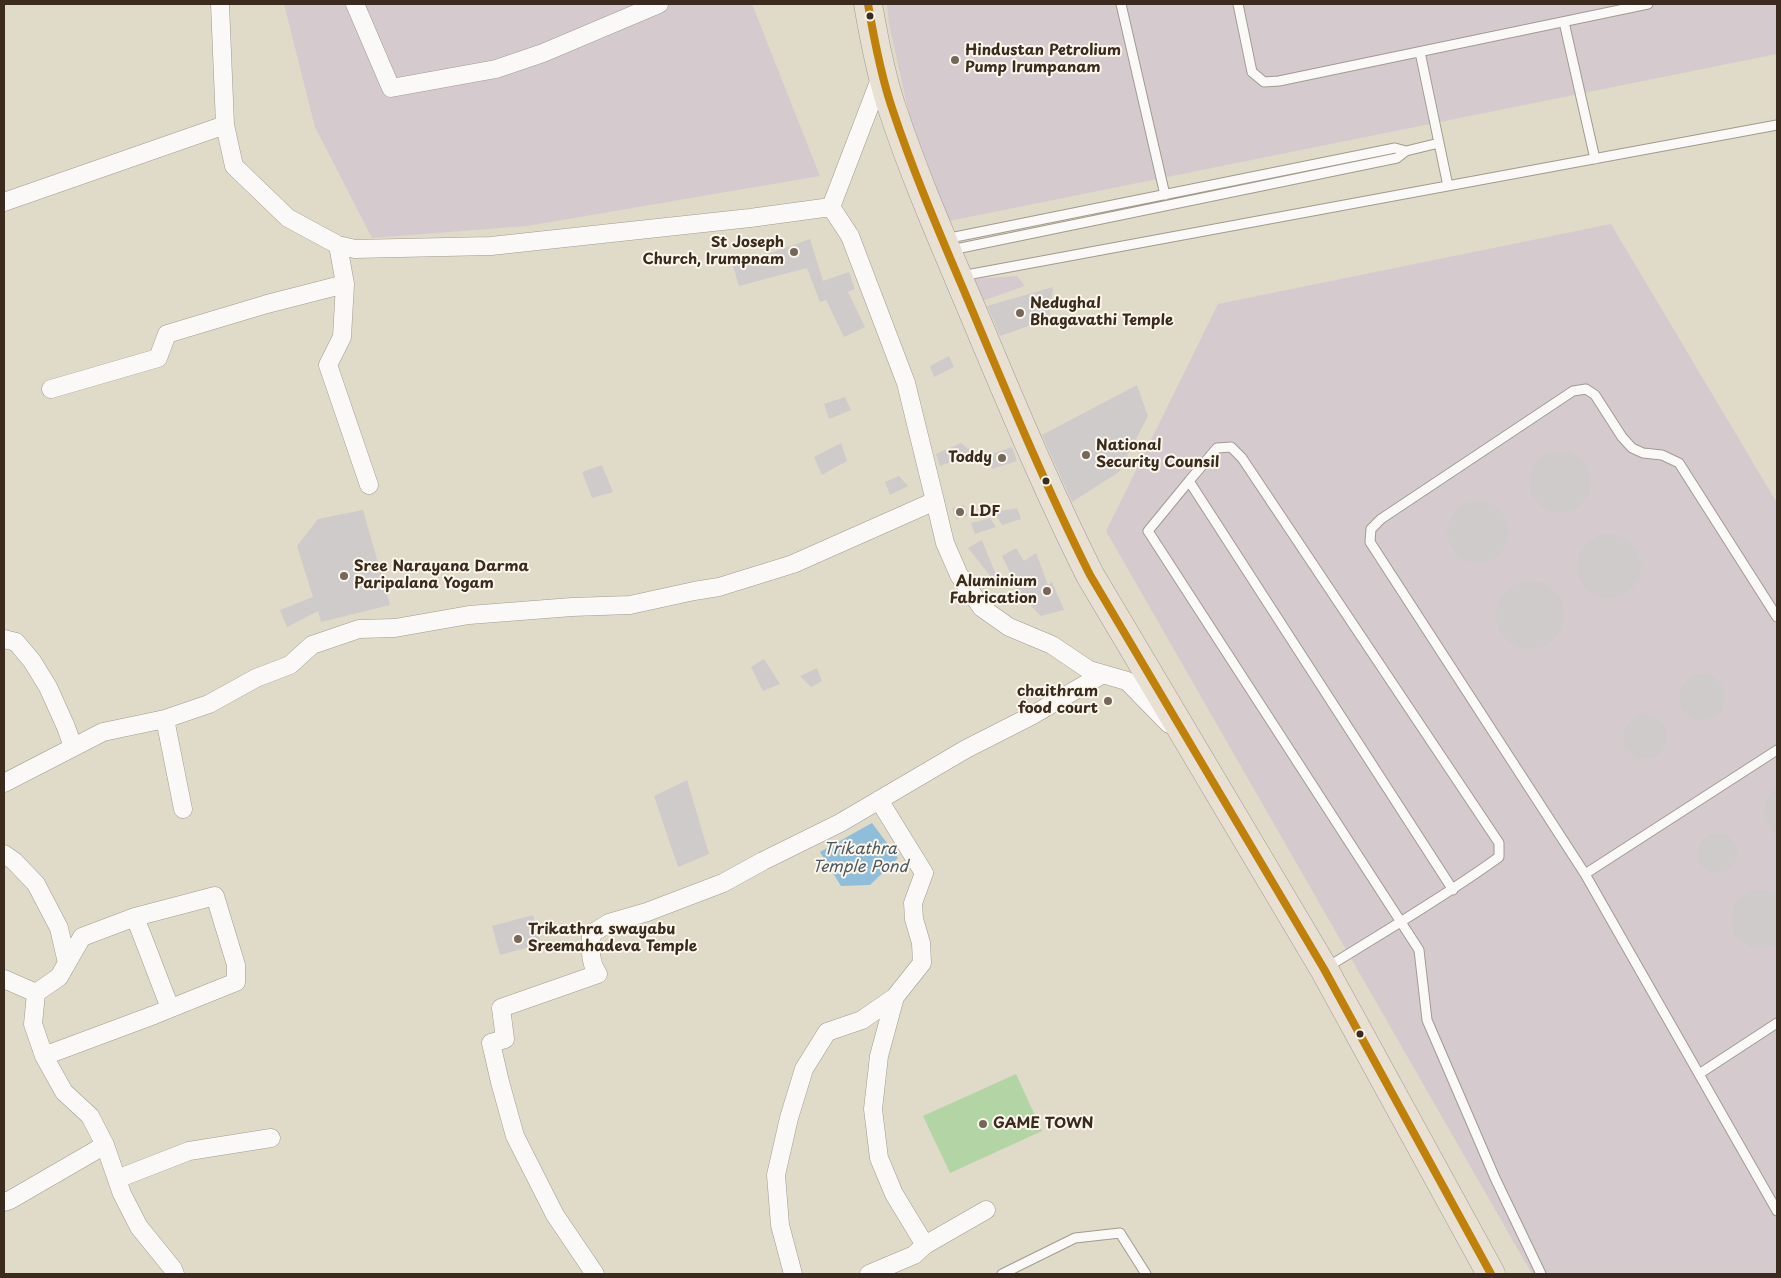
<!DOCTYPE html>
<style>
body{margin:0}
#map{position:relative;width:1781px;height:1278px;overflow:hidden;background:#e0dac8;font-family:"Playpen Sans",sans-serif}
canvas{display:block}
.frame{position:absolute;inset:0;border:5px solid #3b2a1e;pointer-events:none}
</style>
<div id="map">
<canvas width="1781" height="1278"></canvas>
<div class="frame"></div>
</div>
<script>
const g = document.querySelector('canvas').getContext('2d');
g.lineJoin = 'round';
function fillPath(path, color) { g.fillStyle = color; g.fill(path, 'evenodd'); }
function trace(path, color, width, dash) { g.strokeStyle = color; g.lineWidth = width; g.lineCap = dash ? 'butt' : 'round'; g.setLineDash(dash || []); g.stroke(path); }
function drawText(font, color, halo, rows, align = 'center') {
  g.font = font + ' "Playpen Sans",sans-serif'; g.lineWidth = 4; g.setLineDash([]); g.textBaseline = 'middle'; g.strokeStyle = halo; g.fillStyle = color; for (const [text, x, y, turn = 0] of rows) {
    g.save(); g.translate(x, y); g.rotate((+turn || 0) * Math.PI / 180); g.textAlign = isNaN(turn) ? turn : align; if (halo) g.strokeText(text, 0, 0); g.fillText(text, 0, 0); g.restore();
  }
}
fillPath(new Path2D(`
 M284,4h468l68,172 -293,50 -155,12 -57,-111z
 M887,4h890v50l-828,167 -38,-98 -22,-99z
 M1611,224l166,279v771h-245l-426,-743 112,-227z
 M1017,276l8,10 -46,16 -10,-23z`), '#d5cbcf');
fillPath(new Path2D(`
 M1016,1074l26,57 -92,42 -27,-57z`), '#b3d4a5');
fillPath(new Path2D(`
 M872,823l26,35 -28,27 -29,1 -21,-34z`), '#90bdda');
fillPath(new Path2D(`
 M810,239l13,42 26,-9 6,17 -7,3 17,35 -21,10 -18,-37 -6,2 -13,-34 -68,18 -6,-20z
 M1053,287l-4,32 -49,17 -13,-30z
 M949,356l5,11 -20,10 -4,-11z
 M1137,385l11,31 -29,56 -47,30 -30,-67z
 M845,397l6,13 -22,9 -5,-15z
 M841,443l6,18 -25,14 -8,-18z
 M961,443l14,11 -35,12 -4,-12z
 M1012,447l5,14 -25,8 -6,-13z
 M1529 482a31 31 0 1 1 62 0a31 31 0 1 1-62 0Z
 M602,465l11,27 -21,6 -10,-26z
 M899,476l9,10 -18,9 -5,-13z
 M1447 532a31 31 0 1 1 62 0a31 31 0 1 1-62 0Z
 M964,505l4,11 -12,3 -4,-11z
 M1017,508l4,11 -19,6 -8,-13z
 M363,510l27,95 -69,17 -3,-11 -31,16 -7,-17 33,-13 -16,-51 21,-27z
 M990,518l6,9 -21,7 -4,-11z
 M1577 566a32 32 0 1 1 64 0a32 32 0 1 1-64 0Z
 M982,540l18,45 -2,1 -30,-38z
 M1016,548l8,13 12,-8 12,32 4,-3 12,28 -23,6 -20,-20 -19,-40z
 M1496 615a34 34 0 1 1 68 0a34 34 0 1 1-68 0Z
 M764,659l16,25 -17,7 -12,-24z
 M817,668l5,13 -11,6 -11,-11z
 M1679 697a23 23 0 1 1 46 0a23 23 0 1 1-46 0Z
 M1623 737a22 22 0 1 1 44 0a22 22 0 1 1-44 0Z
 M687,780l22,74 -31,13 -24,-71z
 M1777,781v58l-12,-23 -1,-6 1,-6z
 M1697 853a20 20 0 1 1 40 0a20 20 0 1 1-40 0Z
 M1758,890h9l10,3v51l-5,3 -10,2 -10,-1 -9,-5 -7,-7 -4,-9 -1,-11 3,-9 6,-9 8,-6z
 M533,915l8,29 -41,11 -8,-29z`), '#d0cbcb');
const service = new Path2D(`
 M1121,4l44,191
 M1238,4l14,68 12,10 15,-1 369,-77
 M1564,22l31,137
 M1420,52l28,134
 M1406,151l33,-8
 M945,239l450,-91 11,3 -9,7 -446,92
 M961,276l816,-151
 M1189,481l28,-33 14,-1 11,11 257,385v14c-55,40 -114,74 -173,111
 M1777,617l-98,-154 -17,-8 -19,-2 -11,-5 -10,-11 -27,-42 -9,-6 -13,2 -192,128 -10,10 -1,13 215,332 192,337
 M1585,874l192,-124
 M1453,890l-264,-409 -41,50 271,419 8,70 68,158 46,96
 M1699,1074l78,-51
 M1002,1274l73,-36 45,-5 26,41`);
const minor = new Path2D(`
 M220,4l5,121 9,41 54,52 50,27 17,4 136,-3 259,-28 81,-11 19,29 56,147 29,118
 M355,4l36,84 105,-19 47,-16 116,-49
 M4,202l221,-77
 M831,207l51,-133
 M338,245l7,39 -3,53 -14,28 41,120
 M51,389l107,-31 9,-24 100,-30 78,-20
 M4,639l12,3 16,19 16,26 18,40 7,20
 M165,719l18,90
 M4,783l99,-51 62,-13 44,-15 47,-26 34,-13 22,-20 47,-16 36,-1 74,-13 103,-8 58,-2 64,-14 25,-4 74,-23 142,-63 10,42 14,32 23,33 27,19 43,18 37,25 38,11 42,43
 M4,854l10,7 22,23 23,44 8,35 -8,14 -23,16 -3,31 11,32 20,36 26,24 15,29 17,49 17,33 34,42 2,5
 M135,917l35,91
 M4,979l32,14
 M44,1056l110,-41 82,-33v-17l-21,-69 -80,21 -53,20 -15,26
 M117,1179l72,-28 82,-13
 M4,1202l6,-2 95,-55
 M925,1245l61,-35
 M595,1274l-40,-59 -40,-79 -15,-54 -9,-39 14,-4 -4,-31 97,-34c-9,-12 -7,-26 -7,-40l18,-11 38,-11 76,-29 40,-22 77,-38 126,-74 65,-33 72,-42
 M793,1274l-13,-49 -4,-50 13,-57 15,-49 23,-37 35,-12 33,-23 27,-34 -1,-20 -7,-24 -1,-16 11,-30 -45,-73
 M869,1274l45,-19 11,-10 -31,-51 -15,-36 -6,-49 6,-53 16,-59`);
const primary = new Path2D(`
 M868,4c6,35 13,73 25,107 22,66 50,130 77,194 38,91 76,182 120,270l234,394 167,305`);
trace(service, '#a19b8f', 11);
trace(minor, '#a19b8f', 19);
trace(primary, '#a19b8f', 29);
trace(service, '#faf9f7', 9);
trace(minor, '#faf9f7', 18);
trace(primary, '#e8e0d3', 28);
trace(new Path2D(`
 M868,4c6,35 13,73 25,107 22,66 50,130 77,194 38,91 76,182 120,270l234,394 167,305`), '#bf8109', 8);
for (const [x, y, r, color] of [
 [870,16,4.5,"#3b2a1e"],
 [955,60,5,"#75685a"],
 [794,252,5,"#75685a"],
 [1020,313,5,"#75685a"],
 [1086,455,5,"#75685a"],
 [1002,458,5,"#75685a"],
 [1046,481,4.5,"#3b2a1e"],
 [960,512,5,"#75685a"],
 [344,576,5,"#75685a"],
 [1047,591,5,"#75685a"],
 [1108,701,5,"#75685a"],
 [518,939,5,"#75685a"],
 [1360,1034,4.5,"#3b2a1e"],
 [983,1124,5,"#75685a"]
]) { const dot = new Path2D(); dot.arc(x, y, r, 0, 2 * Math.PI); g.fillStyle = color; g.fill(dot); trace(dot, '#fbf7ec', 2); }
drawText('bold 15px', '#3b2a1e', '#fbf7ec', [
 ["Hindustan Petrolium",965,51],
 ["Pump Irumpanam",965,68],
 ["St Joseph",784,243,"right"],
 ["Church, Irumpnam",784,260,"right"],
 ["Nedughal",1030,304],
 ["Bhagavathi Temple",1030,321],
 ["National",1096,446],
 ["Security Counsil",1096,463],
 ["Toddy",992,458,"right"],
 ["LDF",970,512],
 ["Sree Narayana Darma",354,567],
 ["Paripalana Yogam",354,584],
 ["Aluminium",1037,582,"right"],
 ["Fabrication",1037,599,"right"],
 ["chaithram",1098,692,"right"],
 ["food court",1098,709,"right"],
 ["Trikathra swayabu",528,930],
 ["Sreemahadeva Temple",528,947],
 ["GAME TOWN",993,1124]
], 'left');
drawText('italic 16px', '#4c5963', '#fbf7ec', [
 ["Trikathra",860,850],
 ["Temple Pond",860,868]
]);
</script>
